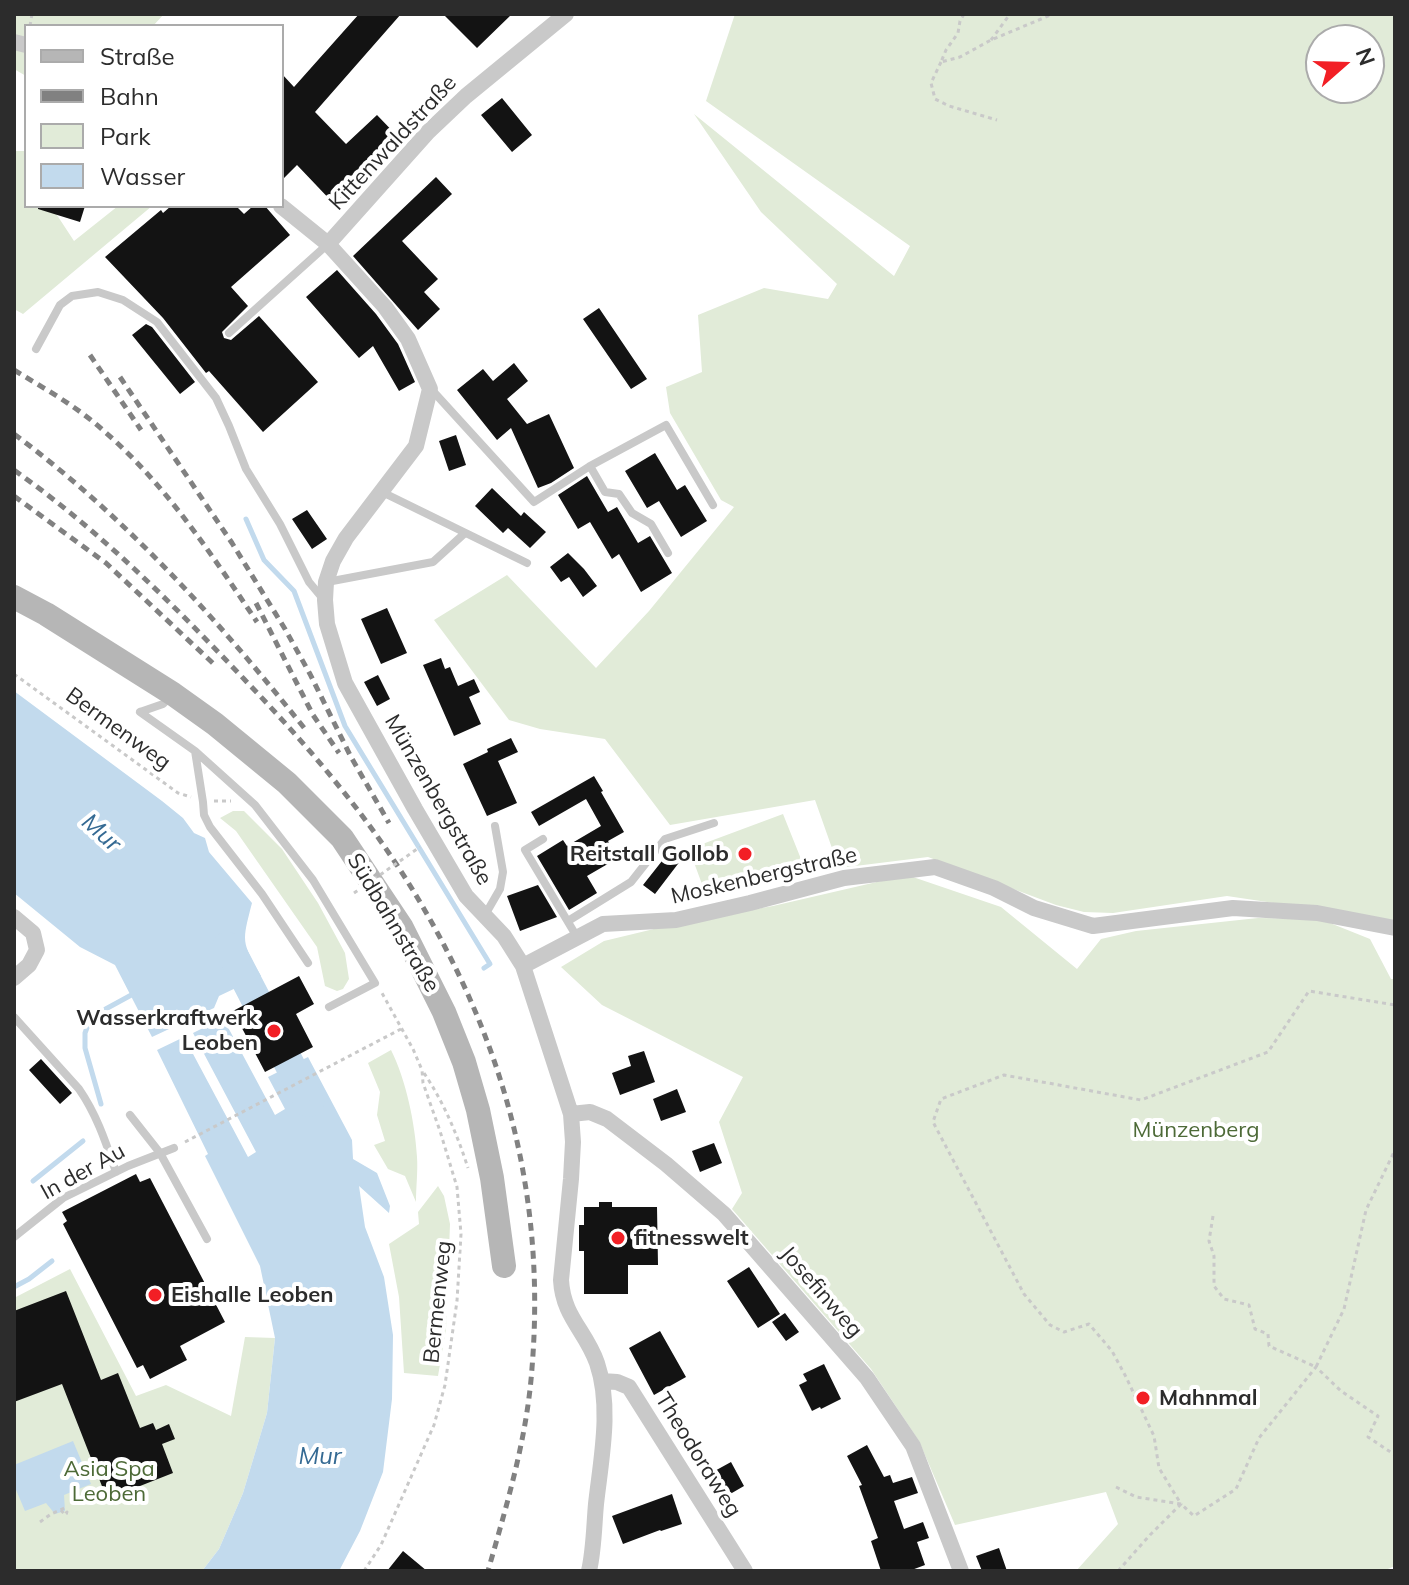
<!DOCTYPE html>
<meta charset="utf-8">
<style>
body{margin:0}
#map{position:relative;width:1409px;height:1585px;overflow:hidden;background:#fff;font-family:Mulish,sans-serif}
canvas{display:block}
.frame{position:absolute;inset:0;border:16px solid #2c2c2c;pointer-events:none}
.legend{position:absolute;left:24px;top:24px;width:260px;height:184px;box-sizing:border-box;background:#fff;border:2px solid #ababab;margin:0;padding:10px 14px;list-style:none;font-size:24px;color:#2c2c2c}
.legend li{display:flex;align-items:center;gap:16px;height:40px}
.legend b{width:40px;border:2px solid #ababab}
.north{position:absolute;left:1305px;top:24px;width:80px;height:80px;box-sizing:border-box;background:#fff;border:2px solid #ababab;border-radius:50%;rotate:70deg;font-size:22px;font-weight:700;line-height:32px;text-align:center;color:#2c2c2c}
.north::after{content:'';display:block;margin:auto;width:28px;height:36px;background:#f21f25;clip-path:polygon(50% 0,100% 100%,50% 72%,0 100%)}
</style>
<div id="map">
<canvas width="1409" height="1585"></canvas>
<div class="frame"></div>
<ul class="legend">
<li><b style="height:10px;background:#b6b6b6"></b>Straße</li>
<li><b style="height:10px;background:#818181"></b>Bahn</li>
<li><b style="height:22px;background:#e1ebd8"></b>Park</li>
<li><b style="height:22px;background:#c2daed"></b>Wasser</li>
</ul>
<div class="north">N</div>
</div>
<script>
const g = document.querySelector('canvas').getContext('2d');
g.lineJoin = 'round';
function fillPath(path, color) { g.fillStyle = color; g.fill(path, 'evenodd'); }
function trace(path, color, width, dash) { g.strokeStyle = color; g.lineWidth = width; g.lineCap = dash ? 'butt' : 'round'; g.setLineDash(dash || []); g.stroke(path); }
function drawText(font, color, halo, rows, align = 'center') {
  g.font = font + ' Mulish,sans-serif'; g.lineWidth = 8; g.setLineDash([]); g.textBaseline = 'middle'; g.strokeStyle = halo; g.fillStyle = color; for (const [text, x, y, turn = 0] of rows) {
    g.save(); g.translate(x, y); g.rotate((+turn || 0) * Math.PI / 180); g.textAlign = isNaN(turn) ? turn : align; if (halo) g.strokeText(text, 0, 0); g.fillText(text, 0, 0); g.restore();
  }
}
fillPath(new Path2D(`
 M14,14h150l-11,12h-127v50l-12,-7z
 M735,14h660v907l-168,-25 -114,17 -29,-1 -28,-7 -128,-48 -89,11 -24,-68 -145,25 -65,-86 -65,-10 -31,-9 -75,-100 73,-45 89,93 53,-57 85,-104 -13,-7 -51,-87 -4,-26 36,-15 -4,-57 66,-27 64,11 9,-15 -76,-72 -67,-98 200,162 16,-30 -204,-145zM1321,40h48v48h-48z
 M14,151h12v55h29v6l19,29 44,-35h34l-129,108 -9,-5z
 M233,811h11l38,38 36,54 27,50 4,26 -6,10 -6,2 -12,-5 -8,-39 -81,-116 -16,-13z
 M783,814l18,45 -95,36 -17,-46z
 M907,875l94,32 76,62 24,-30 35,-8 122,-13 62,1 50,20 21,40h4v587l-12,5h-307l42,-47 -12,-32 -151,33 -36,-84 -48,-72 -139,-160 10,-16 -23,-71 24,-45 -141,-72 -41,-38 43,-26 79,-19 90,-16z
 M391,1050c15,30 24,73 26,107 1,14 -1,30 -1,45l-11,-26 -17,-7 -14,-24 11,-4 -8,-26 3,-23 -12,-29z
 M438,1186l6,10 6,28 -4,105 -8,47 -34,-3 -5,-76 -10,-53 30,-20 -1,-12z
 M70,1269l66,127 30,-11 65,31 14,-79 30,1 -8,75 -24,80 -24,56 -17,22h-188v-273z`), '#e1ebd8');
fillPath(new Path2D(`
 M14,691l148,110 21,17 11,15 11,5 4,14 43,51c-10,39 -11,38 9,73l-42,20 -5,12 -62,29 -37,-72 -35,-18 -66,-54z
 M223,1018l52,97 10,-6 -17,-32 40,-20 44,83 1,19 24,14 13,33 -1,7 -30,-27 6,41 19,50 9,58 -1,64 -9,73 -23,59 -21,40h-137l17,-22 24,-56 24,-80 8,-75 -15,-72 -55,-110 3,-2 -51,-104 27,-13 64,120 8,-5 -63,-119z
 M73,1441l18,43 -27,11 1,16 -10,3 -9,-11 -21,8 -11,-26v-20z`), '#c2daed');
trace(new Path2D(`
 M246,519l18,41 30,31 51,135 145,238 -6,4
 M101,1104l-16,-56v-15l6,-16 44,-24
 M33,1181l50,-40
 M14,1287l15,-8 23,-18`), '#c2daed', 5);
trace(new Path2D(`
 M227,947l4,4 78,151`), '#c2daed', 30);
fillPath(new Path2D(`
 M359,14h42l-86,98 31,32 31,-29 26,27 -67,64 -39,-41 -15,15v-106l12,13z
 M443,14h69l-35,34z
 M502,98l30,37 -20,17 -31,-37z
 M436,177l16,17 -50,47 36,38 -14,13 16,17 -22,21 -65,-74z
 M38,206h47l-5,16 -42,-13z
 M171,206h65l8,8 9,-8h12l25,29 -59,52 17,19 -26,26 2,6 7,2 28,-24 59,66 -55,50 -54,-61 -3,2 -43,-55 -58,-61 56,-47 2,3z
 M337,270l39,44 22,30 17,38 -16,9 -26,-45 -14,12 -53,-61z
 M599,308l48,71 -16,10 -48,-70z
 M146,324l6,3 43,55 -15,12 -48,-59z
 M514,363l14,18 -21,18 20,25 22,-10 25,54 -23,15 -13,5 -27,-60 -14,12 -40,-50 26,-21 10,12z
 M456,435l10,30 -17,6 -10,-30z
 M655,453l22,37 8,-5 22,36 -26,16 -22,-36 -12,7 -22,-37z
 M587,476l21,36 9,-5 21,36 12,-7 22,37 -31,19 -22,-38 -7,5 -22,-37 -12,7 -20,-34z
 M492,488l29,28 3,-4 22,20 -16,16 -22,-20 -5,5 -28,-27z
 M307,510l20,29 -15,10 -20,-30z
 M568,553l16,16 13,17 -14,11 -14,-20 -8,5 -11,-15z
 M387,608l20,45 -26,11 -20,-45z
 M441,658l4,11 5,-2 8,19 16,-7 6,13 -11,5 12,27 -27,12 -31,-71z
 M378,675l12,24 -13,7 -13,-24z
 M511,738l7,14 -20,9 19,42 -30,13 -24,-52 25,-12 -1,-3z
 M594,776l9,15 -2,1 23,40 -16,9 10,17 -31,18 10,17 -28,17 -32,-54 26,-16 4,6 34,-20 -15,-27 -47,27 -8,-14z
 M673,847l11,9 -29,38 -12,-9z
 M538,885l19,32 -37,14 -13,-35z
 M299,976l15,28 -18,10 17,33 -48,25 -32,-61z
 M644,1051l11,31 -35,13 -8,-22 19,-7 -3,-10z
 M41,1059l31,34 -12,11 -31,-34z
 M677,1089l9,23 -25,9 -8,-22z
 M714,1143l8,20 -22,9 -8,-21z
 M136,1174l4,8 10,-4 75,144 -45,24 7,14 -37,19 -7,-14 -6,3 -74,-144 4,-3 -5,-9z
 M599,1202h13v5h45l1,58h-30v29h-44v-43h-5v-26h5v-18h15z
 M749,1267l31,47 -22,14 -31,-47z
 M66,1291l35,89 17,-7 22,55 13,-5 3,7 13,-6 6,15 -13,5 11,29 -66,26 -45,-115 -48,18v-91z
 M785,1313l14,19 -13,9 -14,-19z
 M660,1331l26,46 -32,18 -25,-47z
 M824,1364l17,35 -20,10 -1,-2 -8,4 -13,-26 8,-4 -4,-7z
 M867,1445l17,32 6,-2 3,8 19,-6 6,16 -24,8 10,28 19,-7 6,16 -12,4 8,23 -16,6h-28l-10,-30 7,-3 -19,-52 3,-1 -15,-29z
 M731,1462l13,24 -19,11 -14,-24z
 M672,1494l10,30 -21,7 -1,-1 -37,14 -11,-28z
 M999,1548l8,23h-25l-6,-15z
 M403,1551l24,20h-40z`), '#131313');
trace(new Path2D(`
 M964,14l-4,7 -2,12 -12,17 -5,12 19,-5 31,-17 62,-26
 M30,26l2,-12
 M991,40l19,-26
 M941,62l-10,21 4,16 14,7 48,14
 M14,674l164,119 13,4
 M214,801h17
 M424,1073c20,30 33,61 44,95
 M185,1142l216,-113
 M1213,1216l-4,25 5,15v30l10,13 25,6 6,24 13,5 1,12 47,21 28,-58 22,-99 29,-60
 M1116,1487l20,10 45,7 -22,-36 -5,-32 -28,-59 -14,-26 -23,-27 -25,8 -14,-7 -26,-31 -91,-172 8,-23 63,-24 137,25 127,-48 41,-61 86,14
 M61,1510l4,5 2,-3 -1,1
 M40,1522l11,-8 16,-7
 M364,1571l17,-26 53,-120 11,-40 12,-84 4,-67 -4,-47 -17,-56 -17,-48 -1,-13 -9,-21 -31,-56
 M1118,1571l32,-36 31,-31 13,12 42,-27 23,-51 57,-71 25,24 37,25 -10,21 27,18`), '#c9c9c9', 3, [4, 4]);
trace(new Path2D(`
 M229,333l99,-89
 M36,349l24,-44 12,-9 26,-4 25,8 34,22 59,76 13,28 17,43 34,55 29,58 15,18
 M431,389l103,113 56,-36 76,-41 47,80
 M590,466l15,26 14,2 13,19 19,11 17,29
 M382,492l145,71
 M327,582l106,-20 32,-29
 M140,712l55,39 8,51 1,13 6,12 52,67 46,69
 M140,712l23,-8 8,-8
 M195,751l60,54 58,75 62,103 -46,24
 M543,839l-18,11 52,87
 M485,915l15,-26 3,-17 -8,-46
 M568,921l63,-39 34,-43 49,-16
 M14,1017l65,72c18,26 27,54 37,83
 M130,1115l30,38 47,86
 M14,1237l49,-39 65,-32 46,-18`), '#c9c9c9', 8);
trace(new Path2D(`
 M14,42l12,3
 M281,206l47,38 57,63 23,32 22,50 -14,57 -70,92 -13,23 -7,21 -1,18 2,24 18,59 70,126 51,87 38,40 19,30 48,148 2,28 -2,37 -10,101c2,37 25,51 36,83 15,44 4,96 -1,141 -2,22 -2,45 -7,67
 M328,244l100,-112 38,-36 100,-82
 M14,917l19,16 4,17 -8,15 -15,13
 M523,966l80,-42 73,-4 74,-17 94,-25 91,-11 59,21 40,20 59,18 140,-18 84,5 78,15
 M571,1114l19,-2 17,7 59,45 58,50 143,164 46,68 48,125
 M602,1381l15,1 12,5 116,184`), '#c9c9c9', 16);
trace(new Path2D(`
 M14,597l32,17 127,80 42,30 72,59 55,55 60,90 42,84 20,50 14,48 14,68 12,88`), '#b6b6b6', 24);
trace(new Path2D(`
 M90,355l51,75
 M14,370c31,19 64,37 91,62 61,53 107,123 152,190
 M120,377l112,166 53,86 25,45 41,83 38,66
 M14,434c113,84 204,186 291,295
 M14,470c86,61 158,133 230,209 64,67 126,139 173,218 88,147 129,300 115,471 -5,70 -25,136 -44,203
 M14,496l92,67 111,104
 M256,603l57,112 26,38`), '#818181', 5, [8, 6]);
trace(new Path2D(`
 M354,893l66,-46
 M66,1513h2`), '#c9c9c9', 3, [4, 4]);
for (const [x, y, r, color] of [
 [745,854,8,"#f21f25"],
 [274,1031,8,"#f21f25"],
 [618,1238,8,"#f21f25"],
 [155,1295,8,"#f21f25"],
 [1143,1398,8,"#f21f25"]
]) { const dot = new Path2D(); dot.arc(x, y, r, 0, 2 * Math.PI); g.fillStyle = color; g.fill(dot); trace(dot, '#fff', 3); }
drawText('22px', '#2c2c2c', '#fff', [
 ["Kittenwaldstraße",393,143,-47],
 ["Bermenweg",118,729,36],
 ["Münzenbergstraße",438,800,60],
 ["Moskenbergstraße",764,876,-13],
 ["Südbahnstraße",393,923,59],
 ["In der Au",83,1172,-29],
 ["Josefinweg",821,1292,49],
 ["Bermenweg",438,1302,-84],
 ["Theodoraweg",698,1455,58]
]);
drawText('bold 22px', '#2c2c2c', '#fff', [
 ["Reitstall Gollob",729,854,"right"],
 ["Wasserkraftwerk",258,1018,"right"],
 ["Leoben",258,1043,"right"],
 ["fitnesswelt",634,1238],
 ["Eishalle Leoben",171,1295],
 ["Mahnmal",1159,1398]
], 'left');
drawText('22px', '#4d6a37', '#fff', [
 ["Münzenberg",1196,1130],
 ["Asia Spa",109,1469],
 ["Leoben",109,1494]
]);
drawText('italic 24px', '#356a93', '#fff', [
 ["Mur",101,833,42],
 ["Mur",320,1457]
]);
</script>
